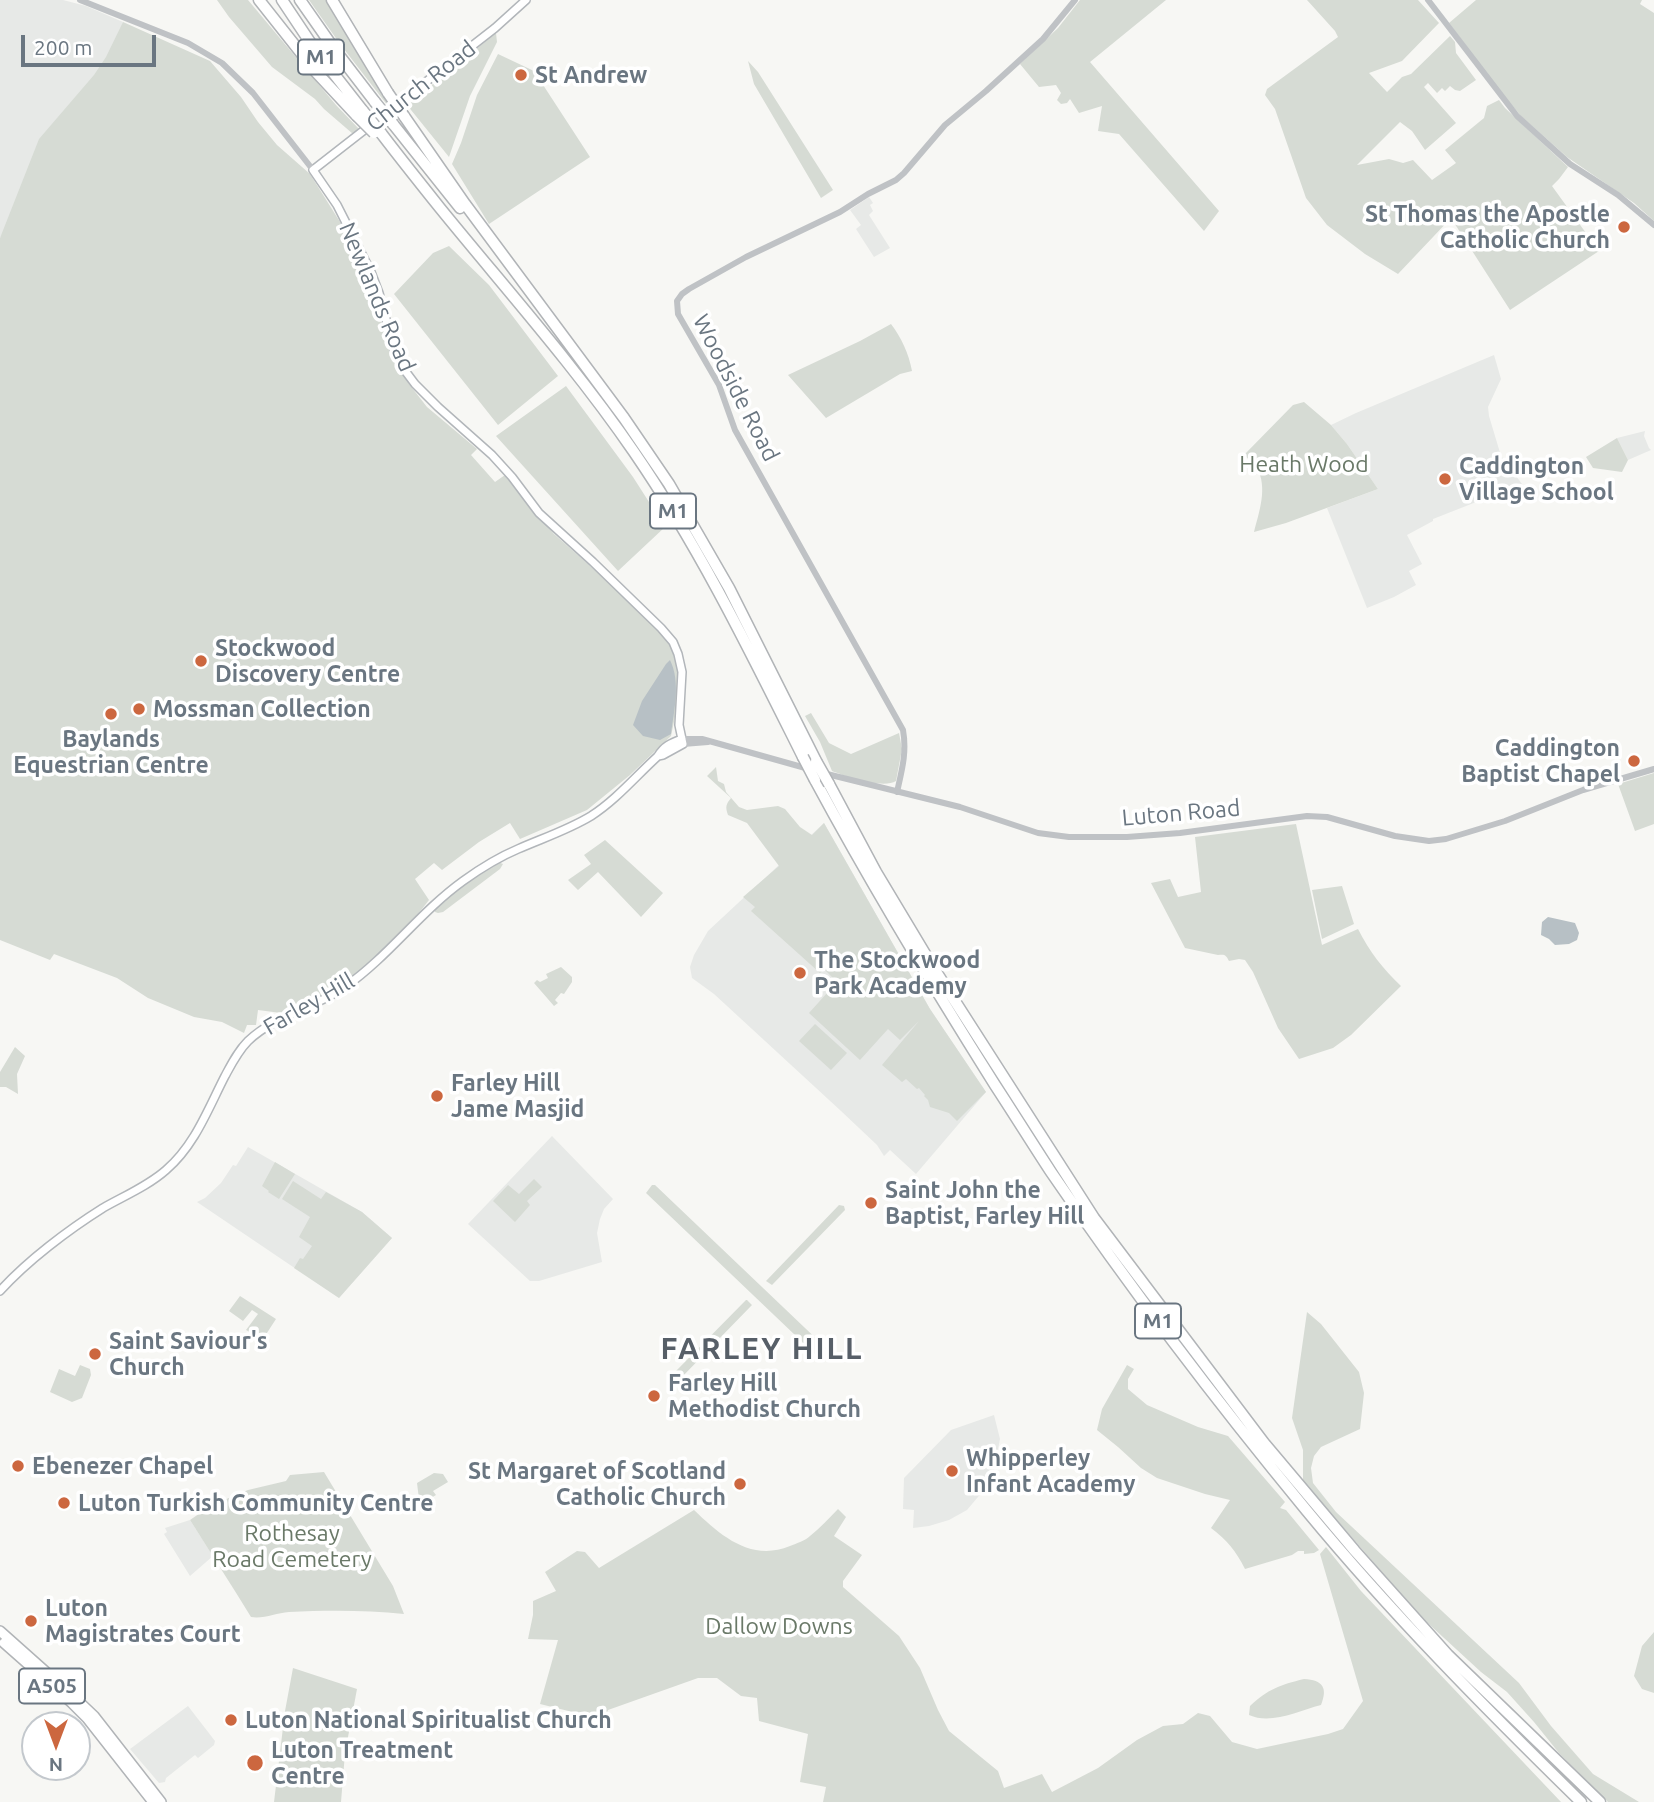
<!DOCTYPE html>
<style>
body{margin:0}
#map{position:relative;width:1654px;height:1802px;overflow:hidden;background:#f7f7f4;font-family:Ubuntu,sans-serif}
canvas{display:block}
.north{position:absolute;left:21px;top:1711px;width:70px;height:70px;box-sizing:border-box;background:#fff;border:2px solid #c3c8cd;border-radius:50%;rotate:180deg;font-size:19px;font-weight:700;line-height:28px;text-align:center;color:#6a7681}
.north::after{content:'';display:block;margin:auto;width:24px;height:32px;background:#cc673f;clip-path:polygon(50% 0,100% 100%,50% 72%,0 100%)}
.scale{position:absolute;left:21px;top:35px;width:135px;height:32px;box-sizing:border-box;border:4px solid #6a7681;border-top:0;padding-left:9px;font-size:21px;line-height:24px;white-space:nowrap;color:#6a7681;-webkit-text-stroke:5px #fff;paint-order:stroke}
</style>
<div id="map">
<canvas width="1654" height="1802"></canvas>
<div class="north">N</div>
<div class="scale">200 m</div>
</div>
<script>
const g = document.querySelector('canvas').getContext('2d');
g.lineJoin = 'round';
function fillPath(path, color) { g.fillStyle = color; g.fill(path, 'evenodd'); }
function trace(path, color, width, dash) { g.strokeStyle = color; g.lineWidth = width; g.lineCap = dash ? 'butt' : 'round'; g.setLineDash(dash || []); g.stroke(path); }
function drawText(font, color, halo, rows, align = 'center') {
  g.font = font + ' Ubuntu,sans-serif'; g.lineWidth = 7; g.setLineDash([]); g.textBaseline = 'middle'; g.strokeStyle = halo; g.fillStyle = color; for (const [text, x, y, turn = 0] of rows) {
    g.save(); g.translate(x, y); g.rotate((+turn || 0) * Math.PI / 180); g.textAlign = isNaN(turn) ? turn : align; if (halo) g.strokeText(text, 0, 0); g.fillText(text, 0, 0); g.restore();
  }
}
fillPath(new Path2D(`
 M0,0h63l23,6 37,16 -9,30 -114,186z
 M869,197l4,6 -3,2 3,6 -4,4 21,33 -16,9 -18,-28 5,-4 -11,-15z
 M1494,355l7,24 -13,28 1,9 12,40 21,28 -89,35v2l-26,14 15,29 -13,7 7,14 -22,12 -27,11 -40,-100 51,-19 -31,-45 -16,-19 25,-12z
 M1645,431l-1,5 5,12 2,2 -23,10 -11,-22z
 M824,823l106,186 56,83 -70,82 -26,-24 -6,6 -7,-11 -36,-34 -127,-117 -22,-16 -2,-11 4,-12 14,-24z
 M552,1136l61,63 -9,10 -4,10 -3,14 5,29 -63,19h-9l-62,-57z
 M248,1147l114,65 30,26 -53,60 -142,-96 8,-4 16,-15 12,-18 3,1z
 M994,1415l6,24 -7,36 -2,-1 -8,17 -16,19 -18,10 -20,6 -16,2 1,-18 -11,-1 1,-31 47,-48z
 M190,1520l23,36 -23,20 -26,-42 3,-2 -2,-4z
 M188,1706l27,35 -1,4 -16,13 -3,-3 -29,23 -1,4 -6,1 -29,-34z`), '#e7e9e7');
fillPath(new Path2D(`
 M217,0h31l88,105 23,24 -6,5 -29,-25 -9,-10 -43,-32 -43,-50z
 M309,0h17l64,104 -2,2 -48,-62z
 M1080,0h86l-76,62 129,149 -15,20 -85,-97 -21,-3 4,-25 -23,7 -9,-14 -3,4 -6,1 -4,-4 4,-7 -5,-8 -17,2 -19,-23 38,-36z
 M1307,0h111l21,23 -37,38 -33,12 18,19 15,-15 9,-3 39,-38 5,6 1,11 20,27 -16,11 -5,-1 -5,-4 -5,5 -3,-3 -5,5 -9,-10 -4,4 32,36 -31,27 -13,-19 -12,-9 -43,43 32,-6 14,4 10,-3 19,20 24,-17 -11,-13 39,-32 3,-12 12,-6 6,8 63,59 -9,12 -7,7 47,65 -89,59 -59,-92 -53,56 -33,-20 -38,-29 -21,-27 -31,-89 -10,-14 2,-6 71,-52 -3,-6z
 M1476,0h166l-2,4 14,9v208l-20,-18 -67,-46 -46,-41 -17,-20 -55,-73z
 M123,22l87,39 31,36 17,25 19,23 33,29 52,83 16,56 15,41 16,30 18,23 50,42 -6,6 24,27 10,-7 49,59 87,77 34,38 6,39 -10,48 -41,39 -43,35 -67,29 -10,-16 -31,19 -37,28 -8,-7 -19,16 14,21 -25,32 -11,12 -52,43 -60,26 -23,-3 -2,15h-9l-3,8 -22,-11 -28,-5 -46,-19 -31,-20 -63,-24 -4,6 -50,-20v-702l39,-99 55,-64 12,-18z
 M496,33l1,9 -27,54 -21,61 -42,-52z
 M498,54l36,17 56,86 -101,67 -37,-60 9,-21 16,-48z
 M748,61l10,11 75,118 -12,8 -67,-114z
 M449,246l40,39 69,91 -60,49 -104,-131 39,-41z
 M891,324c10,13 18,30 21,47l-12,3 -74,44 -38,-43 72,-34z
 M566,386l67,91 32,50 -47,44 -122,-135z
 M1304,402l27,23 16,19 31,45 -92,34 -32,9c5,-20 14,-44 3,-64 -3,-5 -9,-9 -13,-13l49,-50z
 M1617,438l11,22 -6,12 -29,-4 -7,-11z
 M811,713l18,30 22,11 48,-21 3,16 -6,32c-13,8 -49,-4 -64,-10l-12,-29 -15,-26z
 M716,767l2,14 6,3 2,8 13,15 8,3 31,-4 7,3 15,18 12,8 12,-12 106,186 56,83 -29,29 -8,-8 -19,-6 -2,-7 -4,-4 1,-1 -6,-7 -2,1 -11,-10 -4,3 -20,-17 37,-44 -19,19 -12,-11 -28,31 -51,-47 28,-31 -13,-13 -4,4 -69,-62 4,-4 -12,-10 36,-31 -32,-43 -19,-8c-3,-8 -2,-11 3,-17l-24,-22z
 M1654,773v51l-19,7 -17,-47z
 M1296,824l26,121 36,-16c11,22 25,40 43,57l-50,49 -18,13 -34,11 -21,-31 -25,-56 -8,-12 -6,-1 -10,2c-3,-6 -4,-7 -11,-6l-33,-7 -34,-65 19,-4 8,18 23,-5 -6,-55z
 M605,840l58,53 -22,24 -43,-45 -20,18 -10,-10 23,-16 -7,-9z
 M498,862l5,2 -3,5 -57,43 -5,1 -3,-1 -1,-3c21,-18 41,-33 64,-47z
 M1342,886l12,38 -32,15 -10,-49z
 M561,967l11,10v5l-8,12 -3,-1 -6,7 3,3 -4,3 -20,-23 3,-3 3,2 8,-4 -2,-4z
 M815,1024l32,29 -16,17 -32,-29z
 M15,1047l10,9 -8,18 1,20 -12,-7h-6v-15z
 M275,1162l20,12 -16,25 -11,-7 1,-1 -7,-5z
 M534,1179l8,8 -15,14 3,4 -15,17 -22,-21 15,-16 11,9z
 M293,1181l28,18 5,-7 36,20 30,26 -53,60 -45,-30 6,-10 3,1 9,-13 -13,-9 11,-20 -28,-18z
 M652,1185h3l171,163 -9,8 -171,-163z
 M839,1205l5,1 1,4 -73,75 -6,-4z
 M240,1296l36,23 -13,20 -17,-9 12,-16 -6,-4 -9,11 -14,-10z
 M746,1300h1l5,5 -71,73 -5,-1 -1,-5z
 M1307,1312l14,12 38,48 5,21 -4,36 -39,18 -7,9 -3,12 2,15 23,29 183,171 32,43 42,48 46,28h-31l-49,-49 -25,-31 -27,-30 -26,-20 -62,-57 -116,-134v-31l-11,-32z
 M80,1365l10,4 1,6 -9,23 -10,4 -22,-10 9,-23 16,7z
 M1127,1365l7,4 -6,10v10l19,16 51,22 30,9 57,66 -5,6 6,2 33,40 -5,3 -10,1v-3h-6l-6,4 -47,14c-9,-18 -18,-29 -34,-41l19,-28 -25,-6 -48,-16 -16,-10 -23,-21 -21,-17 5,-21z
 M324,1472l69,114 11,28c-37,-4 -77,-4 -115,-2 -13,1 -25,7 -38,5 -20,-33 -41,-65 -61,-97l22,-15 36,-15 38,-9 4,-6z
 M434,1473l9,1 5,8 -15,9 3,4 -12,7 -5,-3 -2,-16z
 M838,1509l8,8 -12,19 28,19 -19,26v6l56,49 21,32 18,42 11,21 49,40 6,17 38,-14 10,18 46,-24 39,-28 26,-14 20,-2 15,-11 12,3 22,26 25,7 71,-15 15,-5 20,-28 -43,-147 6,-7 35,44 200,211h-738l3,-15 -26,-5 8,-48 -49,-13 -2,-23 -16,-2 -24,-18h-19l-90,32 -3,10 -65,-16 18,-64 -30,-1 5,-24v-14l23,-10 -11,-19 32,-21 8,1 14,16 95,-58c27,26 57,52 96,36 7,-3 15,-5 20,-10 10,-8 19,-18 28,-27z
 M1654,1632v61l-12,-4 -8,-13 8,-30z
 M293,1668l64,21 -12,64 -4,49h-67l11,-91z
 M1304,1679c19,1 24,9 17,26 -23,6 -50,20 -72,10l1,-9c18,-17 30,-21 54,-27z`), '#d6dbd4');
fillPath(new Path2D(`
 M670,660c11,22 4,51 1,74l-11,6 -17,-4 -10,-11 9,-24 24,-37z
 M1548,917l27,6 4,10 -2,7 -8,4 -14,1 -6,-6 -8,-4 1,-13z`), '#b7c0c5');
const secondary = new Path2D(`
 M526,0l-31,28 -182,142 24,35 34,67 8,21 15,56 9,19 12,16 23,23 54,48 20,22 27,36 54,49 68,66 12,14 5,12 4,18 -3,53 4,19 -20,11 -5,1
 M0,1291c27,-30 68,-61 103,-83 21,-12 45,-22 63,-38 29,-25 42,-61 59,-94 7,-13 13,-25 23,-35 27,-26 67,-33 97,-54 44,-31 75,-75 118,-106 18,-13 36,-24 55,-32 25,-11 50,-19 73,-33 25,-16 45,-40 67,-60 6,-10 13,-13 24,-17`);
const trunk = new Path2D(`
 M0,1631l73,65 21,20 67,86
 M4,1643l68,60 15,15 66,84`);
const motorway = new Path2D(`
 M259,0l57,72 41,44
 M282,0l34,51 47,60
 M300,0l35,50 40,52
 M332,0l56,93
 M404,116l61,88 159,214 45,66 60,104 87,173
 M393,124l67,84
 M381,133c19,25 39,50 59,75 65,80 135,158 194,244 66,96 117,201 169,305
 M815,780c56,104 117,205 180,305 19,29 37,58 56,87 80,117 166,230 256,339 85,103 179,198 274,291
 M829,784l47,88 57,95 161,251 170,225 91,108 93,104 152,147`);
trace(secondary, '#b2b6ba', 10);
trace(trunk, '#b1b4b7', 12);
trace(motorway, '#b1b4b7', 13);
trace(new Path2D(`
 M80,0l108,43 34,20 31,30 60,77
 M1428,0l89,116 53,48 48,31 36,30
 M682,739h20l107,30
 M683,744l25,-2
 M823,773l137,34 78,26 31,4h58l53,-4 127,-17 20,1 68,19 34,5 17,-2 59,-18 78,-31 71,-21
 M897,792c5,-22 10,-40 6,-62l-168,-300 -16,-45 -41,-71 -1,-13 5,-7 7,-5 57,-32 94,-45 28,-18 28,-14 8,-7 41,-48 41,-34 57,-52 32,-39`), '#bfc2c5', 6);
trace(secondary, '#fff', 7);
trace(trunk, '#fff', 9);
trace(motorway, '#fff', 10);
const motorwayBridge = new Path2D(`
 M388,93l16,23
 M375,102l18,22
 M363,111l18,22
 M357,116l17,17
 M803,757l12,23
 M816,761l13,23`);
trace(motorwayBridge, '#b1b4b7', 13, []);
trace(motorwayBridge, '#fff', 10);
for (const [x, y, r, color] of [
 [521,75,7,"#cc673f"],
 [1624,227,7,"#cc673f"],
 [1445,479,7,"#cc673f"],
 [201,661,7,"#cc673f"],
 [139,709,7,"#cc673f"],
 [111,714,7,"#cc673f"],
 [1634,761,7,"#cc673f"],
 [800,973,7,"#cc673f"],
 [437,1096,7,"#cc673f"],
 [871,1203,7,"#cc673f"],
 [95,1354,7,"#cc673f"],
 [654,1396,7,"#cc673f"],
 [18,1466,7,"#cc673f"],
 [952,1471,7,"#cc673f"],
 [740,1484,7,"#cc673f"],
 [64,1503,7,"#cc673f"],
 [31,1621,7,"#cc673f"],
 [231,1720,7,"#cc673f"],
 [255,1763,9,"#cc673f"]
]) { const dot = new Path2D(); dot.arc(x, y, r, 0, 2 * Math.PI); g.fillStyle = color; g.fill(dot); trace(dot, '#fff', 2.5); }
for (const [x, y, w] of [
 [321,57,46],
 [673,511,46],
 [1158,1321,46],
 [52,1686,66]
]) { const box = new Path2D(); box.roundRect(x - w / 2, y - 17.5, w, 35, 5); g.fillStyle = '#fff'; g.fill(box); trace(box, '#6a7681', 2); }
drawText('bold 21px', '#6a7681', null, [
 ["M1",321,57],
 ["M1",673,511],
 ["M1",1158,1321],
 ["A505",52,1686]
]);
drawText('bold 23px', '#6a7681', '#fff', [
 ["St Andrew",535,75],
 ["St Thomas the Apostle",1610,214,"right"],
 ["Catholic Church",1610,240,"right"],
 ["Caddington",1459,466],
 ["Village School",1459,492],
 ["Stockwood",215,648],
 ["Discovery Centre",215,674],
 ["Mossman Collection",153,709],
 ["Baylands",111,739,"center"],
 ["Equestrian Centre",111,765,"center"],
 ["Caddington",1620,748,"right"],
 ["Baptist Chapel",1620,774,"right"],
 ["The Stockwood",814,960],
 ["Park Academy",814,986],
 ["Farley Hill",451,1083],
 ["Jame Masjid",451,1109],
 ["Saint John the",885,1190],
 ["Baptist, Farley Hill",885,1216],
 ["Saint Saviour's",109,1341],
 ["Church",109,1367],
 ["Farley Hill",668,1383],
 ["Methodist Church",668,1409],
 ["Whipperley",966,1458],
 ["Infant Academy",966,1484],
 ["Ebenezer Chapel",32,1466],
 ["St Margaret of Scotland",726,1471,"right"],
 ["Catholic Church",726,1497,"right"],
 ["Luton Turkish Community Centre",78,1503],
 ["Luton",45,1608],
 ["Magistrates Court",45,1634],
 ["Luton National Spiritualist Church",245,1720],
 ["Luton Treatment",271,1750],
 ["Centre",271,1776]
], 'left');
drawText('23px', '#6a7681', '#fff', [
 ["Church Road",421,86,-38],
 ["Newlands Road",377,297,67],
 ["Woodside Road",736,388,63],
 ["Luton Road",1181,813,-5],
 ["Farley Hill",309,1004,-30]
]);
drawText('23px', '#6a7968', '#fff', [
 ["Heath Wood",1304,464],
 ["Rothesay",292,1533],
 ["Road Cemetery",292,1559],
 ["Dallow Downs",779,1626]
]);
g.letterSpacing = '2px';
drawText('bold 30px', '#575f68', '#fff', [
 ["FARLEY HILL",762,1349]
]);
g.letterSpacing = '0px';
</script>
